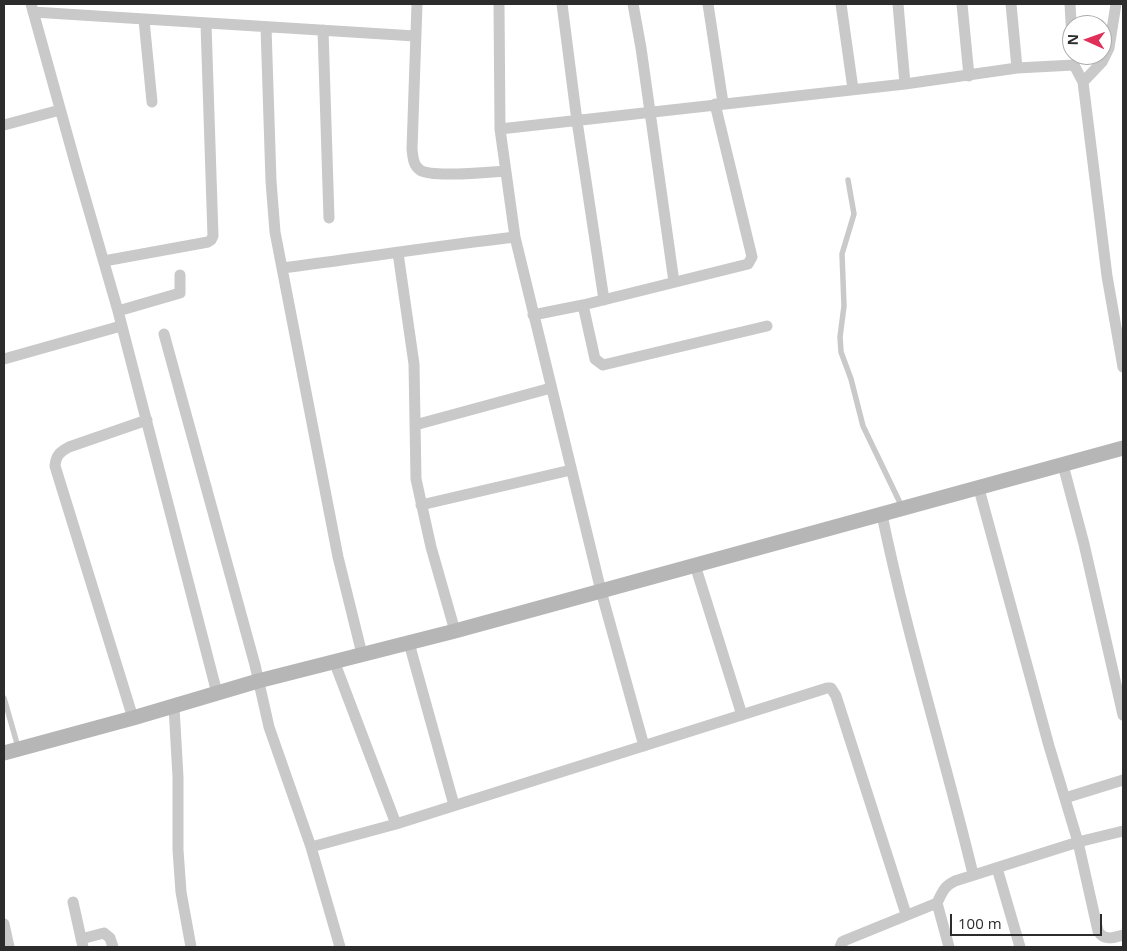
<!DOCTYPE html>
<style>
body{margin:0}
#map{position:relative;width:1127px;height:951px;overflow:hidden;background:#fff;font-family:"Open Sans",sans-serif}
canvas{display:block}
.frame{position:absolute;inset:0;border:5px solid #2c2c2c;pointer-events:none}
.north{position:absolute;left:1062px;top:15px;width:50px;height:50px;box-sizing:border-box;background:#fff;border:1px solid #ababab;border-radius:50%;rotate:272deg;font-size:14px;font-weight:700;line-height:20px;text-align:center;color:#2c2c2c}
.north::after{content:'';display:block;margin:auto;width:18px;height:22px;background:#e03059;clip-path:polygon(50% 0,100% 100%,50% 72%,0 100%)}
.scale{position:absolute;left:950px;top:914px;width:152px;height:22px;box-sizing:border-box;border:2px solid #2c2c2c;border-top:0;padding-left:6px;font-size:15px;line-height:18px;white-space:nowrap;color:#2c2c2c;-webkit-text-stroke:4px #fff;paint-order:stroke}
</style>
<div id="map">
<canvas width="1127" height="951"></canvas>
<div class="frame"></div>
<div class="north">N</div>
<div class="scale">100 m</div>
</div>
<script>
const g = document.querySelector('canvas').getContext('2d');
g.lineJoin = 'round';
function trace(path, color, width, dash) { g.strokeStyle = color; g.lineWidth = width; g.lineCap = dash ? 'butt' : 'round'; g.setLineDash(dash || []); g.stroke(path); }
trace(new Path2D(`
 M848,180l6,34 -12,40 2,52 -4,31 1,15 10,27 12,47 39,81
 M4,698l14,49`), '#c9c9c9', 5.5);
trace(new Path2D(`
 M31,4l45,162 42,145 99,382
 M417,4l-5,145c1,8 1,16 8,21 11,8 69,2 85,1
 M499,4l1,125 15,108 86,354 43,155
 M562,4l15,117 27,179
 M633,4l8,44 33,234
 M708,4l15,99
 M841,4l12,85
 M898,4l7,80
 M962,4l7,72
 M1011,4l6,64
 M1070,4l2,36
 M33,12l382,24
 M144,20l8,82
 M266,27l5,154 4,51 63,325 24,97
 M323,30l6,188
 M1083,82l19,-20 7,-14 7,-44
 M4,125l56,-15
 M500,129l405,-45 112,-16 57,-3 9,17 24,194 16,91
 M398,253l16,111 2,115 15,68 24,84
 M104,261l104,-19 3,-2 2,-4 -7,-212
 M282,268c78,-10 155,-22 233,-31
 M583,305l12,54 8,6 164,-39
 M118,311l62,-18v-18
 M533,315l50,-10 165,-41 4,-7 -37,-153
 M164,334l91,331 14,62 42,120 29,100
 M4,359l117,-33
 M415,425l136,-37
 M1063,465l21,79 39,171
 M979,489l70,257 29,96 20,89c6,10 15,7 25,4
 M421,505l150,-35
 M882,515c25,121 62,239 91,359
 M695,565l47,150
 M409,643l45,162
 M334,661l62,163
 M174,707l4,70v73l3,42 10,55
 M133,718l-78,-252c1,-11 5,-14 14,-19l78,-27
 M1065,798l58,-18
 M311,847l85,-23 431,-136h4l5,8 70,218
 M997,868l23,79
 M73,902l10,45
 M937,903l12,44
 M4,924l5,23
 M81,939l23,-6 6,5 3,9
 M840,947l2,-5 4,-2 91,-37c5,-10 7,-17 18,-22l123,-39 45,-11`), '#c9c9c9', 11);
trace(new Path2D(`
 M4,753l129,-35 125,-37 197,-50 668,-183`), '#b6b6b6', 15);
</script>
